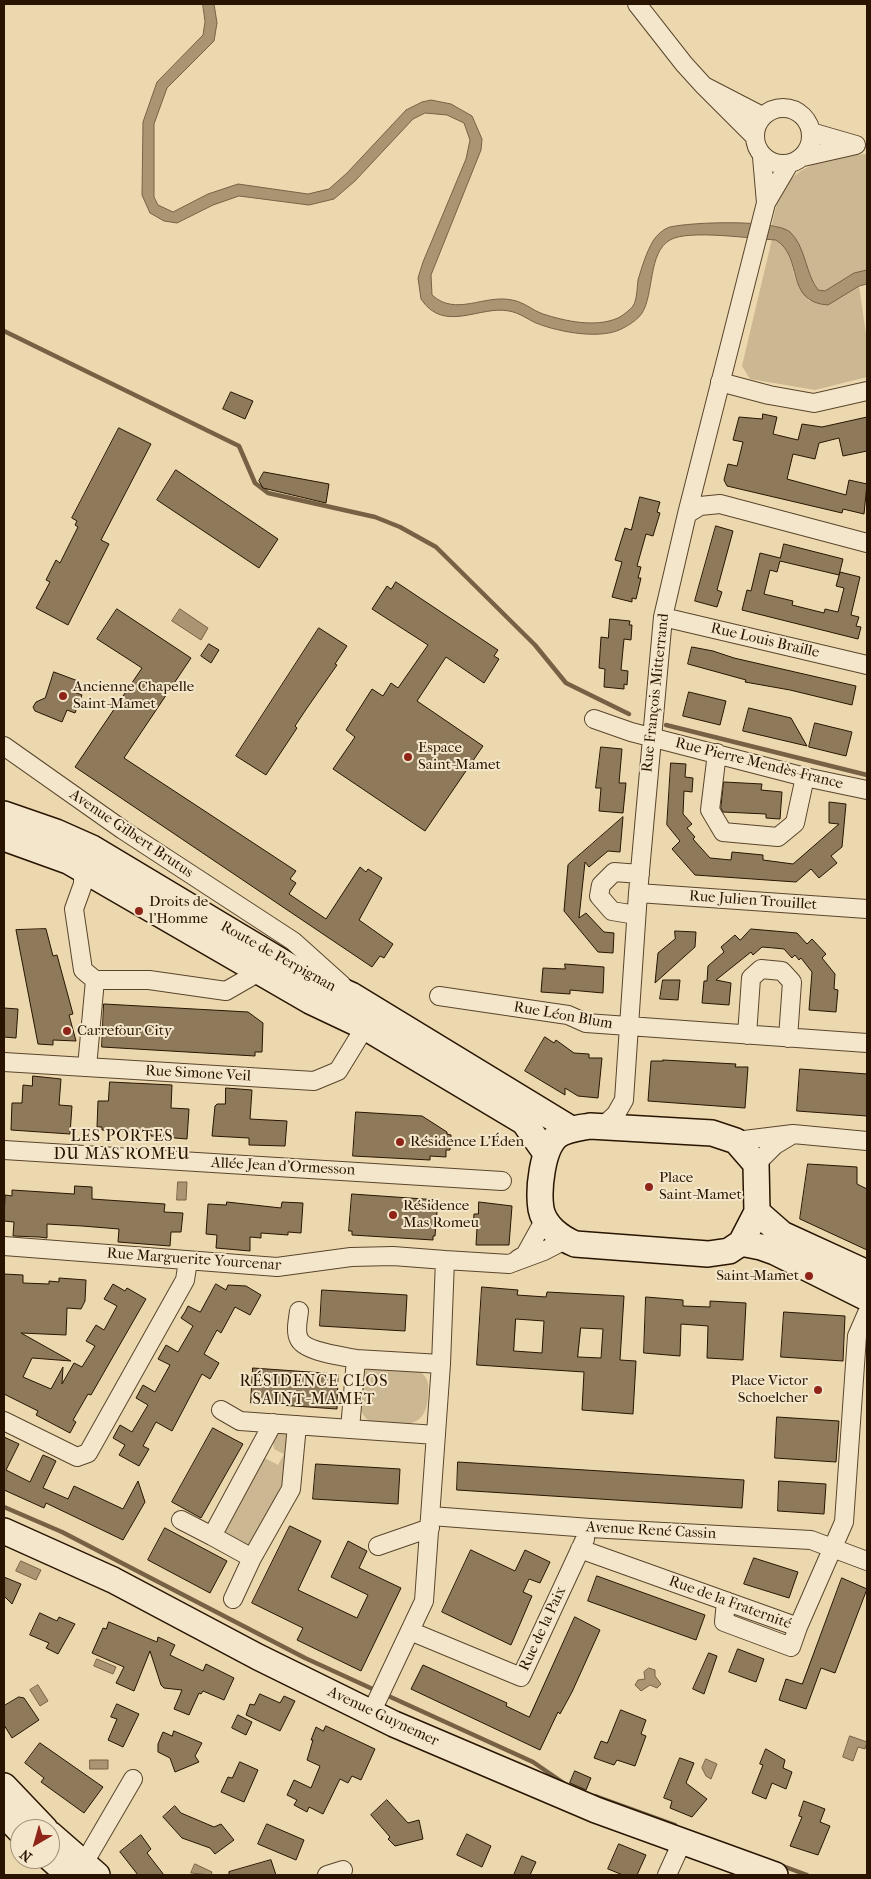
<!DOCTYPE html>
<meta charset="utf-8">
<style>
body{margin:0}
#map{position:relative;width:871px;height:1879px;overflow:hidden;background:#ecd8ae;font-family:"IM FELL French Canon",serif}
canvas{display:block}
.frame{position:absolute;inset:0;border:5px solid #291401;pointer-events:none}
.north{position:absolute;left:10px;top:1819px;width:50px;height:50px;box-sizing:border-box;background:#f3e6ca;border:1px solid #a2927a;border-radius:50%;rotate:218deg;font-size:14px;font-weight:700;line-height:20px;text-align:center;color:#291401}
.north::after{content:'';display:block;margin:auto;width:18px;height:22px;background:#8f2418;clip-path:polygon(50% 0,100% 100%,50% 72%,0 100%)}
</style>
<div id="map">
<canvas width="871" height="1879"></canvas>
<div class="frame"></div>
<div class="north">N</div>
</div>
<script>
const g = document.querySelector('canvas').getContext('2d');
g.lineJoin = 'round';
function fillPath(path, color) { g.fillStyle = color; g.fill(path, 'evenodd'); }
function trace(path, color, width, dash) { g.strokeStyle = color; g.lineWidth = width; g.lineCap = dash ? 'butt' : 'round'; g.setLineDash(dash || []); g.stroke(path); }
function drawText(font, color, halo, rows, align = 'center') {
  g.font = font + ' "IM FELL French Canon",serif'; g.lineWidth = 4; g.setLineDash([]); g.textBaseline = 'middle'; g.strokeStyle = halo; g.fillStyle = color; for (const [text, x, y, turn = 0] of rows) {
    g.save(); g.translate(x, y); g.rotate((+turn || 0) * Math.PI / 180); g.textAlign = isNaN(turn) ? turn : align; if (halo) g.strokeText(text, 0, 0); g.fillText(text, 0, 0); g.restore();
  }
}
fillPath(new Path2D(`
 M867,154v116l-13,3 -29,19 -7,-2c-16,-21 -15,-60 -46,-65 2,-10 4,-21 8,-30 16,-34 55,-38 87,-41z
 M772,239c17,2 19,26 23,39 3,8 10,16 14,23l50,-15 8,55v36l-52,13 -65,-11 -8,-13z
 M374,1365l46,6c9,8 9,14 8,25 -2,37 -30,28 -57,26 -17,-9 -9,-34 -8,-50z
 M280,1431l8,3 -2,42 -34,69 -9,1 -18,-12 -1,-5 39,-72 15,8 6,-11 -10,-5 -1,-8z`), '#cbb791');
const water = new Path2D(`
 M203,4h11l3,19 -3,18 -47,47 -13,36v73l4,8 15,7 35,-18 30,-10 70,10 21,-5 18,-16 59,-63 16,-8 9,-2 20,4 21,12 10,23 -1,11 -50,125 1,20c24,22 52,-1 80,5 12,2 20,10 31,14 22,7 52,14 75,4 4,-2 12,-8 15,-12 4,-6 4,-18 5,-26 4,-13 8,-27 15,-39 4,-6 10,-12 17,-14 22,-5 104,-8 120,5 16,15 15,41 28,58l7,1 29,-18 13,-3v14l-8,2 -31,19c-44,-3 -24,-48 -52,-65 -23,-1 -88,-11 -106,0 -22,12 -16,55 -28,73 -3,5 -11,11 -17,14 -21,14 -67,5 -89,-4 -9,-4 -16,-10 -27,-12 -29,-6 -65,23 -88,-12l-3,-21 5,-16 43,-103 4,-19 -6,-17 -17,-8 -22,-2 -12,6 -58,62 -21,18 -25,6 -70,-9 -26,9 -36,18 -13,-2 -14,-8 -8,-18 1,-73 14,-40 46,-47 2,-13z
 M180,609l28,19 -7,12 -29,-19z
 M178,1182h9l-1,18h-9z
 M21,1561l20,9 -5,10 -20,-9z
 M97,1659l19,8 -3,7 -19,-8z
 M649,1668l6,2v6l6,8 -4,4 -7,-3 -9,6 -6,-6 3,-5 7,-1 -1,-7z
 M38,1685l10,16 -8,5 -10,-16z
 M850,1736l17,6 -2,7 -7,-2 -5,14 -10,-4z
 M706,1759l11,5 -6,15 -5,-3 -4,-8z
 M90,1760h18v9h-18z
 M195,1864l17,8 -1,3 -20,-2z`);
fillPath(water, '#aa9573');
trace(water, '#766145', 1);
trace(new Path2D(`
 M4,331l235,115 16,37 13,10 107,24 25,10 36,20 99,98 31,38 63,31
 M666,725l201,50
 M4,1507l58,25 243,126 72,33
 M384,1694l149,68 32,22
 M595,1796l80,29
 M780,1865l27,10`), '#766145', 4.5);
const building = new Path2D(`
 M231,392l22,9 -8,18 -22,-10z
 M763,414l14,3 -4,17 25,6 4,-16 20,3 45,-10v34l-24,5 -4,-18 -20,5 -4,16 -22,-5 -6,25 59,16 3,-15 18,4 -3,30 -21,-5 -1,4 -115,-27 -3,-6 4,-16 9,2 6,-24 -10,-2 6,-23 23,2z
 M119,428l32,16 -50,96 8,4 -41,81 -32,-17 14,-26 -4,-2 10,-20 4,3 18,-36 -3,-2 2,-4 -5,-3z
 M176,470l102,69 -19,29 -102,-68z
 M264,472l65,12 -3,19 -63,-15 -4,-7z
 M640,497l20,5 -3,10 3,1 -7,23 -7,-2 -9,32 4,1 -3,11h3l-5,21 -4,-1v4l-20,-5 10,-35 -7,-2 10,-32 6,2z
 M716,526l17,5 -16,59 5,2 -5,15 -22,-6z
 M784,544l59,15 -4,16 -59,-14 -3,11 -7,-2 -6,24 29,7 -1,4 32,8 1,-4 13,3 6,-24 -8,-2 4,-14 20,5 -9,38 8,2 -3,9 5,1 -3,12 -116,-29 5,-20 4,1 9,-38 20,5z
 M396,582l102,68 -4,6 5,3 -15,24 -38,-26 -29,44 66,45 -58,85 -92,-62 22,-32 -9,-7 26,-41 11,7 8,-13 7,5 30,-43 -56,-36 15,-23 4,3z
 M117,609l74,49 -67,100 172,113 -6,8 6,4 -7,11 37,25 34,-52 6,5 2,-3 14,9 -23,42 34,24 -9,14 -4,-2 -8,11 -297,-200 67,-99 -45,-29z
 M610,619l20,2 -1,4h3l-1,15 -7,-1 -3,31 7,1 -1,14 -3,-1v5l-20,-2 1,-18 -6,-1 2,-31 7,1z
 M319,628l28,18 -12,18 2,1 -30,43 -12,18 2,2 -31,47 -30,-19z
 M209,644l10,6 -8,13 -10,-7z
 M692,647l21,4 21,7 122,28 -4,19 -62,-15 -45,-8 1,-2 -58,-16z
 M54,672l24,9 -4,11 8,3 -7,18 -8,-3 -5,12 -27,-11 -2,-4 3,-5 9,-4z
 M689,692l37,9 -6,24 -37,-9z
 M749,708l42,10 16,28 -64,-15z
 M815,723l37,9 -6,24 -37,-9z
 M601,747l21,2 -3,34h7l-3,30 -24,-2 2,-23h-5z
 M671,763l15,1 -1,13 8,1 -1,14 -8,-1 -1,23 9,10 -5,4 8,9 -2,2 17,19 21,2 1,-8 31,3v5l30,4 46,-40 -10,-1v-21l17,2 -4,43 -11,9 6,7 -18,15 -8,-9 -15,13 -101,-7 -23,-26 8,-8 -13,-16z
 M724,782l38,2 -1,6 21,2 -2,27 -14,-1v-4l-43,-2 -2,-4z
 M623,817l-3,35 -12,-1 -19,16 -4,-5 -6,56 7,-5 18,19 10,1 -1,20 -15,-1 -34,-41 4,-46z
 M46,929l7,27 4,-1 16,59 -4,1 7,26 -23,-1v5l-15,-1 -22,-114z
 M751,929l46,4 10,11 5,-5 14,15 -4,4 13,16 -1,15 4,1 -2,22 -27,-2 3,-38 -11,-14 -2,2 -4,-5 -3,3 -8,-9 -10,-1 -12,-1 -9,8 -2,-3 -35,28 15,3 -2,22 -27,-2 2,-22h3l1,-15 16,-14 -3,-5 14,-12 5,5z
 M675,931l21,1 -1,15 -40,36 3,-30 17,-14z
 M565,964l39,3 -1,26 -33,-3v4l-29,-2 2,-24 22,1z
 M663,980h17l-2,20 -18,-1z
 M104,1004l144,8 15,11 -1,29h-7v4l-153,-9z
 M4,1008l14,1 -2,29 -12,-1z
 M545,1037l9,6 2,-3 18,13 15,1v4h13l-4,40 -20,-2 -13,-8v7l-40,-24z
 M663,1060l73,4 -1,3h13l-3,41 -97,-7 3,-40h12z
 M800,1069l67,5v42l-70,-5z
 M33,1076l28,3 -2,26 13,1 -2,28 -59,-4 1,-27h10l1,-18 9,1z
 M110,1082l62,3 -1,23 18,1 -2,30 -36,-3v-3l-49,-3v-3h-5l1,-26h10z
 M226,1088l26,2 -2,29 37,2 -2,25 -36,-1v-7l-37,-2 3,-30 2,-2h8z
 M356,1112l66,4 25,16v2l4,1 -1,15h-4v7l-16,-1v4l-77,-4z
 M808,1164l49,3v17l10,5v61l-67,-31z
 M75,1186l17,1v12l73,5 -1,8 19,1 -2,19h-10l-1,14 -52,-4 1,-13 -37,-3 -35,-2v14l-8,-1 -26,-1 1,-14 -10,-1 1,-26 7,1v-6l62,4z
 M352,1194l86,6 -3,36h-2v4l-81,-5v-4h-3z
 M227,1202l54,6 1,-6 21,1 -2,30 -13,-1v3l-27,-2v5l-11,-1v14l-34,-3 1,-13 -11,-1 2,-30 18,1z
 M479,1202l33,4 -3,39h-33l1,-17h-4l1,-14h4z
 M4,1274l19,1v8l26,1v-3l10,1v-4l27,2 -1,21 -4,8 -14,-1 -1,27 -45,-2 50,28 -39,-3 -9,19 28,12 12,-22 -1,17 12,-21 8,4 13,-21 -9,-5 10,-16 8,5 13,-24 -13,-7 9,-15 12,7 2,-3 19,11 -55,96 -3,-1 -15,26 3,2 -6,11 -34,-18 2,-4 -34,-17z
 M216,1284l10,6 2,-5 18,1 15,9 -11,20 -15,-8 -14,26 -4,-3 -13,24 15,9 -9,16 -8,-5 -30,57 -16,-9 -13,24 6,3 -10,17 -20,-11 6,-10 -12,-7 7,-13 12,7 16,-27 -12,-7 7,-13 12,7 15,-27 -12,-6 8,-14 12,7 15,-26 -12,-8 4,-6 3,-6 12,6z
 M482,1287l36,3 -1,5 29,2 1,-5 77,4 -4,64 16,1 -3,53 -51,-4 2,-38 -107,-7zM516,1319l28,2 -2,32 -28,-2zM581,1328l22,1 -2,29 -23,-1z
 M322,1290l85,5 -2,36 -85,-5z
 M646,1297l37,3v6l27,1v-6l36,2 -3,57 -36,-2 1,-32 -27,-2 -1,32 -36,-3z
 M784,1312l61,4 -2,45 -62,-4z
 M253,1368l85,6 -1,35 -86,-6z
 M777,1417l62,4 -3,41 -61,-4z
 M213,1428l30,16 -42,74 -29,-16z
 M4,1437l15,7 -13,26 24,12 13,-27 7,3 6,3 -13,27 25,11 6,-13 49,23 15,-28 7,21 -22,38 -77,-37 -2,5 -40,-18z
 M458,1462l286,18 -2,28 -285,-18z
 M316,1464l84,5 -2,35 -85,-5z
 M779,1481l47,3 -2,30 -46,-3z
 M290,1526l31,15 -23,49 59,28 11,-23 -37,-18 17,-36 19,10 -8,17 42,20 -40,83 -64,-31 6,-12 -51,-25z
 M165,1528l62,33 -17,32 -62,-33z
 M471,1550l44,21 10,-21 25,12 -10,21 -11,-4 -6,13 9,4 -21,49 -69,-33z
 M754,1558l44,14 -9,26 -45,-14z
 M597,1576l108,39 -9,25 -108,-39z
 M4,1577l17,7 -9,20 -8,-8z
 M842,1578l25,11 -32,84 -14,-5 -15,41 -27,-9 7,-21 16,5z
 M40,1613l17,8 2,-4 16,7 -17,30 -12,-6 3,-5 -19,-8z
 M575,1617l25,13 -28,62 -12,22 -2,-2 -18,38 -129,-61 12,-24 84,38 -1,3 23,11z
 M109,1622l48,20 1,-5 17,8 -5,10 33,16 3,-7 28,14 -10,22 -21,-9 -2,3 -2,-1 -10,22 -15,-6 8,-19 -18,-2 -3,-3 -11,-34 -16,40 -18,-8 8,-16 -32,-14 11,-25 3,1z
 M738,1649l26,10 -8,23 -27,-10z
 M709,1653l8,3 -13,38 -11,-5z
 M260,1694l20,9 4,-7 11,5 -15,30 -34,-16 4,-11 4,1z
 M19,1697l5,1 15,22 -27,18 -8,-13v-19z
 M117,1704l22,10 -16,33 -15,-7 9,-21 -6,-2z
 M621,1710l25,10 -5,14 5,2 -11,30 -18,-6 -3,5 -20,-7 7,-17 6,2z
 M238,1715l14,7 -6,13 -14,-7z
 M326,1726l49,23 -14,31 -9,-4 -4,7 -8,-4 -17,35 -14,-7 -2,5 -13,-7 3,-5 -10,-5 7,-15 17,8 9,-22 -13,-6 6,-20h-2l5,-13 7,4z
 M174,1731l28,12 -7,13 4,6 -24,10 -5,-14 -12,-6v-8l5,-12 9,4z
 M40,1743l63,44 -19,26 -43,-31 3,-4 -19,-15z
 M766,1749l19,11 -2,8 9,4 -6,17 -14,-6 -6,16 -14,-6 11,-28 -3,-1z
 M680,1758l14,5 -8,20 21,16 -15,18 -22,-9 2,-7 -8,-3z
 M240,1762l18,8 -14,32 -23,-10 7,-15 4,1z
 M575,1771l16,7 -5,12 -16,-7z
 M387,1800l21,23 11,-3 4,19 -28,7 -7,-7 2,-2 -19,-22z
 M804,1801l21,8 -5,13 10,4 -12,29 -28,-9 12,-29 -3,-1z
 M175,1806l6,7 33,14 7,-3 13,16 -19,14 -5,-6 -28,-10 -19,-21z
 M267,1824l37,16 -8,20 -38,-16z
 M467,1834l24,12 -9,21 -25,-12z
 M141,1835l10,14 -4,4 17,22h-26l-18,-23z
 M619,1844l27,11 -9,20h-14l-15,-6z
 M522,1856l14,6 -6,13h-16z
 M271,1860l5,15h-47v-3z`);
fillPath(building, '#8e7a5b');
trace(building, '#291401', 1);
const street = new Path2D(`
 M637,4l47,60 20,22
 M755 136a28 28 0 1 1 56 0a28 28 0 1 1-56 0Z
 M754,136l-50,-50 58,30
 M762,157l4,46 23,-39
 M803,157l53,-12 -45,-13
 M720,382l49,13 45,8 53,-12
 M687,514l79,-311
 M663,617l204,48
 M594,719l37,13 174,45 62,13
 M4,746l119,84 170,111 49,44
 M717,753l-7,57 13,22 55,5 17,-14 10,-46
 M78,866l5,9v9l-9,25 9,61 12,10h54l77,11 33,-19
 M638,893l229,16
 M636,915l-24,-4 -13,-15 2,-11 13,-13 26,2
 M439,996l129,19 18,8 281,20
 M747,1035l4,-57 10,-9 21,2 10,11 -4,56
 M4,1062l310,19 24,-10 27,-44
 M87,1067l8,-87
 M602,1127l14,-13 8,-14 14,-207 25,-276 24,-103 13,-8 20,-2 147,39
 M736,1141l57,-7 74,7
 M4,1150l498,31
 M756,1164l19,-19 15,-9
 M4,1246l273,21 74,-10 42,-1 52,4
 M518,1259l7,-4 20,-36
 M299,1311c-1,9 -4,20 0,28 6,13 44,17 57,20
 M221,1410l19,11 110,8
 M4,1421l73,36 11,-4 97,-173 3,-19
 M436,1435l-86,-6 6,-70 85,5
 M431,1516l159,12 221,12 56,21
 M181,1520l31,16
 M378,1546l52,-18
 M580,1549l218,78 46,-105 13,-186 10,-23
 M252,1558l-40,-22 61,-113
 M233,1599l19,-41 39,-69 6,-64
 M726,1601l-2,21 67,25 7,-20
 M410,1631l111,46 64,-138
 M371,1713l53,-112 17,-237 4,-104 64,4 35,-13 21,-11
 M84,1863l49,-84
 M327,1875l16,-5
 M667,1875l15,-33`);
const secondary = new Path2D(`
 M4,814l52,18 36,16 200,120 59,27 220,134
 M4,838l64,23 242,140 55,26 159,95 21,30
 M590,1126l122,7 24,8 20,23 1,48 -16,31 -12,8 -21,3 -133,-10c-14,-6 -31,-18 -34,-35 -3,-19 1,-60 16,-73 9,-7 22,-8 33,-10z
 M757,1212l25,22 85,39
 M741,1243l20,4 14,5 92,46
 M4,1531l109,49 145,77 136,67 202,86 179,65
 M4,1786l41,43
 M4,1814l16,17
 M50,1834l47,41
 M50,1858l19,17`);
trace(street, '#5a452c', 20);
trace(secondary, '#291401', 28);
trace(street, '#f3e6ca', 18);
trace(secondary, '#f3e6ca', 25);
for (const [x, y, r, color] of [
 [63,696,5,"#8f2418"],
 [408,757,5,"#8f2418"],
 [139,911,5,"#8f2418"],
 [67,1031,5,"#8f2418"],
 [400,1142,5,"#8f2418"],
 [649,1187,5,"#8f2418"],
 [393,1215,5,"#8f2418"],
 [809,1276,5,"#8f2418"],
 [818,1390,5,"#8f2418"]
]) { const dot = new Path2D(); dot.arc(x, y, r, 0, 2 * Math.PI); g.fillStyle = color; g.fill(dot); trace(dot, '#f3e6ca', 2); }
drawText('15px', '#291401', '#f3e6ca', [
 ["Rue Louis Braille",765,641,13],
 ["Rue François Mitterrand",656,693,-84],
 ["Rue Pierre Mendès-France",759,764,14],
 ["Avenue Gilbert Brutus",131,834,34],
 ["Rue Julien Trouillet",753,901,4],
 ["Route de Perpignan",278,957,29],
 ["Rue Léon Blum",563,1016,10],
 ["Rue Simone Veil",198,1074,3],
 ["Allée Jean d'Ormesson",283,1167,3],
 ["Rue Marguerite Yourcenar",194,1260,4],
 ["Avenue René Cassin",651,1531,3],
 ["Rue de la Fraternité",730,1603,20],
 ["Rue de la Paix",543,1629,-65],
 ["Avenue Guynemer",383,1717,25]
]);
drawText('15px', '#291401', '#f3e6ca', [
 ["Ancienne Chapelle",73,687],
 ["Saint-Mamet",73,704],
 ["Espace",418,748],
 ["Saint-Mamet",418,765],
 ["Droits de",149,902],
 ["l'Homme",149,919],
 ["Carrefour City",77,1031],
 ["Résidence L'Éden",410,1142],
 ["Place",659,1178],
 ["Saint-Mamet",659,1195],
 ["Résidence",403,1206],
 ["Mas Romeu",403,1223],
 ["Saint-Mamet",799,1276,"right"],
 ["Place Victor",808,1381,"right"],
 ["Schoelcher",808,1398,"right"]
], 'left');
g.letterSpacing = '1px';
drawText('16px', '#291401', '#f3e6ca', [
 ["LES PORTES",122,1137],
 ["DU MAS ROMEU",122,1155],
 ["RÉSIDENCE CLOS",314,1382],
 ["SAINT-MAMET",314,1400]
]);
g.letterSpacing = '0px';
</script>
